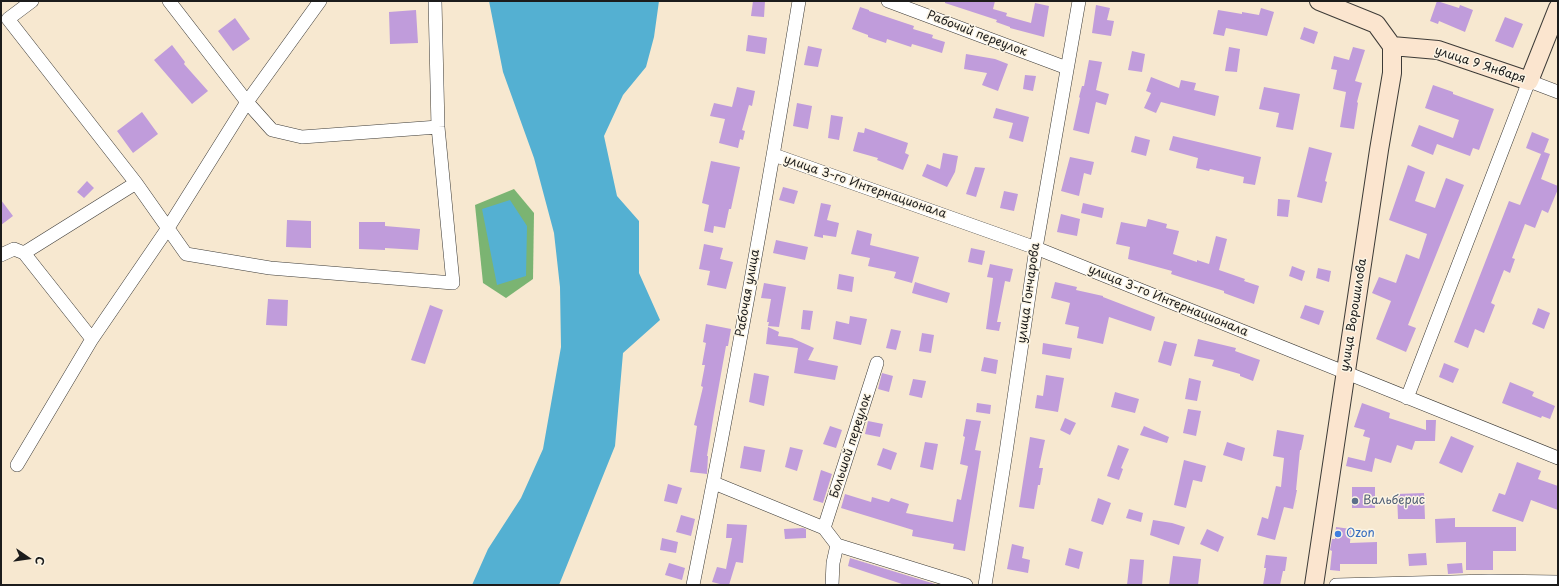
<!DOCTYPE html>
<meta charset="utf-8">
<style>
body{margin:0}
#map{position:relative;width:1559px;height:586px;overflow:hidden;background:#f7e8d0;font-family:"Playpen Sans",sans-serif}
canvas{display:block}
.frame{position:absolute;inset:0;border:2px solid #1c1c1c;pointer-events:none}
.north{position:absolute;left:8px;top:538px;width:40px;height:40px;-webkit-text-stroke:3px #fcf5e5;paint-order:stroke;rotate:103deg;font-size:11px;font-weight:700;line-height:16px;text-align:center;color:#1c1c1c}
.north::after{content:'';display:block;margin:auto;width:14px;height:18px;background:#1c1c1c;clip-path:polygon(50% 0,100% 100%,50% 72%,0 100%)}
</style>
<div id="map">
<canvas width="1559" height="586"></canvas>
<div class="frame"></div>
<div class="north">С</div>
</div>
<script>
const g = document.querySelector('canvas').getContext('2d');
g.lineJoin = 'round';
function fillPath(path, color) { g.fillStyle = color; g.fill(path, 'evenodd'); }
function trace(path, color, width, dash) { g.strokeStyle = color; g.lineWidth = width; g.lineCap = dash ? 'butt' : 'round'; g.setLineDash(dash || []); g.stroke(path); }
function drawText(font, color, halo, rows, align = 'center') {
  g.font = font + ' "Playpen Sans",sans-serif'; g.lineWidth = 3; g.setLineDash([]); g.textBaseline = 'middle'; g.strokeStyle = halo; g.fillStyle = color; for (const [text, x, y, turn = 0] of rows) {
    g.save(); g.translate(x, y); g.rotate((+turn || 0) * Math.PI / 180); g.textAlign = isNaN(turn) ? turn : align; if (halo) g.strokeText(text, 0, 0); g.fillText(text, 0, 0); g.restore();
  }
}
fillPath(new Path2D(`
 M514,189l20,24 -1,66 -27,19 -23,-15 -8,-78z`), '#7bb472');
fillPath(new Path2D(`
 M489,1h170l-5,36 -8,30 -23,28 -19,41 13,60 22,25v52l21,47 -37,33 -8,93 -56,139h-87l16,-36 33,-51 22,-49 18,-102 -1,-60 -6,-54 -20,-75 -31,-86z
 M510,200l17,26 -1,50 -29,9 -15,-76z`), '#54b0d2');
fillPath(new Path2D(`
 M753,1h12l-1,16 -13,-1z
 M945,1h50l-2,8 14,4 -1,3 25,7 4,-20 14,3 -5,31 -34,-9v-1l-14,-5 1,-2 -52,-17z
 M1437,1l22,7 1,-3 13,5 -8,22 -26,-11 -1,3 -8,-3z
 M1096,5l14,3 -3,12 7,1 -3,15 -19,-3z
 M860,7l9,3v1l45,15 -1,3 20,6 -1,3 13,4 -3,11 -30,-9 -1,3 -24,-8 -1,4 -18,-6v-2l-16,-6z
 M1261,8l13,4 -7,24 -41,-8 -2,8 -11,-2 5,-24 24,4v-2l17,3z
 M416,10l2,33 -28,1 -1,-32z
 M1505,17l18,7 -10,24 -18,-7z
 M235,18l15,21 -17,12 -15,-20z
 M1304,27l14,5 -4,12 -14,-5z
 M748,35l19,3 -2,16 -19,-3z
 M172,45l13,17 -1,2 24,27 -16,13 -38,-44z
 M808,46l14,3 -4,18 -14,-2z
 M1229,47l11,2 -3,23 -12,-1z
 M1353,47l12,3 -10,31 7,2 -5,19 1,1 -4,26 -14,-2 6,-35 -13,-3 4,-19 -6,-1 3,-13 15,4z
 M1132,51l13,3 -3,18 -14,-2z
 M966,54l29,5 13,5 -10,27 -16,-6 5,-12 -23,-4z
 M1089,60l13,2 -6,28 13,4 -3,11 -10,-3 -7,32 -16,-4 7,-32 -1,-1 3,-11h2z
 M1025,75l11,1 -3,15 -10,-2z
 M1151,77l28,11 2,-8 15,3 -2,7 25,6 -4,20 -54,-14 -5,11 -12,-5 7,-15 -5,-2z
 M1433,85l20,7v2l41,15 -15,41 -6,-2 -3,8 -33,-12 -4,11 -22,-9 8,-21 34,13 6,-18 -34,-12z
 M737,87l18,4 -3,15 -3,-1 -7,25 3,1 -2,9 -3,-1 -2,9 -19,-5 6,-24 -15,-3 4,-13 18,4z
 M1264,87l36,7 -7,36 -17,-3 3,-14 -20,-4z
 M797,103l15,3 -4,23 -15,-3z
 M996,108l33,9 -6,25 -14,-4 4,-15 -20,-5z
 M142,112l16,22 -25,19 -16,-22z
 M831,115l12,2 -4,23 -11,-2z
 M865,128l43,15 -3,10 4,2 -6,15 -26,-10 1,-2 -25,-7 5,-19 6,1z
 M1532,132l17,7 -5,13 6,2 -9,25 17,7v3l-10,24 -6,-3 -7,18 -10,-4 -13,34 3,1 -5,14 -6,-3 -13,33 4,2 -11,28 -9,-4 -7,19 -14,-6 55,-141 11,4 21,-51 -15,-6z
 M1135,136l15,4 -4,16 -15,-4z
 M1173,136l88,21 -6,28 -12,-2 1,-6 -34,-8 -1,2 -13,-3 2,-10 -29,-8z
 M1309,147l23,6 -7,28 2,1 -5,21 -25,-6z
 M943,153l15,3 -3,16 -8,15 -25,-11 5,-12 13,5z
 M1070,157l24,5 -3,13 -7,-2 -5,23 -18,-5z
 M711,161l29,6 -9,42h-2l-4,19 -11,-2 -1,7 -9,-2 5,-26 -7,-2z
 M1408,165l17,7 -10,29 20,7 11,-30 18,7 -56,140 8,3 -10,24 -30,-13 15,-38 -19,-8 7,-16 17,6 10,-29 13,5 8,-25 -38,-14z
 M975,167l10,1 -9,29 -10,-3z
 M87,181l7,7 -10,10 -7,-6z
 M783,187l15,4 -4,13 -15,-4z
 M1004,191l14,3 -4,17 -14,-3z
 M1278,199l12,1 -2,17 -11,-1z
 M1,200l12,16 -12,9z
 M821,203l10,2 -4,15 12,3 -3,14 -13,-2v3l-9,-2z
 M1083,203l21,5 -2,10 -21,-5z
 M1061,214l19,5 -3,17 -20,-4z
 M1148,219l19,5 -1,4 13,3 -6,23 24,8v-2l12,4 7,-28 11,3 -8,31 26,9 -1,2 15,5 -5,18 -30,-11v-2l-53,-17 1,-3 -44,-12 2,-12 -14,-3 5,-22 25,5z
 M287,220l24,1v27l-25,-1z
 M359,222h26v4l35,3 -2,21 -33,-2v2l-26,-1z
 M857,230l15,4 -2,11 49,12 -7,26 -18,-5 2,-6 -28,-6 2,-8 -19,-4z
 M776,240l32,7 -3,13 -32,-7z
 M704,244l19,4 -3,11 13,3 -7,27 -19,-4 3,-14 -11,-2z
 M971,248l14,3 -3,14 -14,-3z
 M990,264l23,5 -3,13 -5,-1 -8,41h4l-2,9 -13,-2 7,-51 -6,-1z
 M1292,266l13,5 -3,10 -13,-5z
 M1318,268l13,3 -2,11 -13,-4z
 M839,274l15,3 -2,15 -15,-3z
 M915,282l35,11 -3,10 -35,-10z
 M1055,282l22,5 -1,3 27,6v1l52,20 -4,14 -42,-14 -6,27 -26,-6 2,-11 -14,-3 5,-21 -19,-5z
 M764,283l22,4 -7,40 -11,-1 1,-4h-2l4,-23 -10,-1z
 M268,299l20,1 -1,26 -21,-1z
 M430,305l13,5 -18,54 -14,-4z
 M1305,305l19,6 -5,14 -19,-7z
 M1538,308l12,5 -6,16 -12,-5z
 M803,310l10,1 -3,19 -9,-1z
 M850,316l17,3 -6,26 -28,-6 3,-18 13,3z
 M706,324l25,5 -3,17h-2l-12,67 -7,43h1l-1,18 -17,-2 7,-46 -3,-1 9,-38 -2,-1 4,-21h-3l4,-22 -3,-1z
 M768,327l11,5 -1,4 14,2 22,10 -6,12 30,6 -3,14 -41,-7 4,-25 -32,-4z
 M891,329l10,2 -5,19 -10,-2z
 M922,333l12,2 -3,18 -12,-2z
 M1198,339l38,9 -1,3 25,9 -7,21 -13,-5v-2l-28,-8 2,-6 -20,-4z
 M1164,341l13,3 -6,22 -13,-4z
 M1043,343l29,5 -2,11 -28,-5z
 M984,357l14,3 -2,14 -15,-3z
 M1444,363l15,6 -6,14 -14,-6z
 M754,373l15,3 -5,30 -15,-4z
 M882,373l11,3 -4,16 -11,-3z
 M1046,375l18,3 -6,34 -23,-4 2,-13 6,1z
 M1189,378l12,3 -4,20 -12,-2z
 M913,379l13,2 -4,17 -13,-3z
 M1510,382l24,10 -2,4 23,10 -5,13 -8,-3 -1,2 -39,-15z
 M1115,392l24,7 -4,14 -24,-6z
 M977,403l14,2 -1,9 -14,-2z
 M1362,403l28,10 -1,5 37,12v-10h10l-1,21h-20l-3,9 -15,-5 -6,18 -16,-5 -3,14 -26,-6 2,-9 17,4 5,-23 -7,-2 2,-6 -11,-3z
 M1188,409l13,2 -5,25 -13,-3z
 M1065,418l11,5 -6,12 -10,-5z
 M966,419l15,2 -6,29 6,1 -16,100 -12,-2 1,-5 -42,-8 1,-6 -72,-22 4,-14 26,8 1,-5 17,5 2,-4 18,6 -3,9 47,9 4,-23 4,1 7,-34 -8,-2 5,-27 -2,-1z
 M868,421l15,3 -3,13 -15,-3z
 M830,426l12,4 -6,18 -13,-4z
 M1144,426l25,11 -2,6 -27,-8z
 M1277,430l27,5 -3,15h-1l-4,40h1l-4,19 -9,-2 -9,33 -18,-5 5,-18 6,2 8,-33 5,1 3,-29 -11,-2z
 M1451,436l23,10 -12,27 -23,-10z
 M1030,437l15,3 -6,28h4l-3,17h-2l-4,24 -15,-2z
 M925,442l13,2 -5,26 -13,-3z
 M1227,442l18,6 -3,13 -19,-6z
 M1118,445l11,4 -8,19 2,1 -4,11 -12,-4z
 M744,446l21,4 -4,22 -21,-4z
 M790,447l13,3 -6,21 -12,-4z
 M883,448l14,5 -6,17 -14,-5z
 M1184,460l22,6 -4,16 -9,-2 -7,28 -12,-3z
 M1517,462l24,9 -3,8 20,7v24l-27,-10 -8,22 -31,-11 7,-18 6,2z
 M821,470l11,4 -9,29 -10,-3z
 M668,484l14,4 -5,16 -13,-3z
 M1352,487h23v21h-23z
 M1424,493l1,26h-27l-1,-25z
 M1098,498l13,5 -8,22 -12,-4z
 M1129,509l14,4 -2,9 -15,-4z
 M681,515l14,4 -4,17 -15,-4z
 M1455,518v9h61v24h-23v19h-27v-28l-30,1 -1,-24z
 M1153,520l19,3 13,4 -6,18 -29,-10z
 M727,524l20,1 -4,38 -7,-1 -7,23h-5l-12,-3 5,-15 9,2 6,-31h-6z
 M1336,527l15,2 -1,14 27,-1v22h-37v7l-10,-1 2,-19 -2,-1 2,-11h3z
 M803,528l3,1v9l-21,1 -1,-10z
 M1207,529l17,8 -6,15 -18,-8z
 M662,538l16,4 -2,11 -16,-3z
 M1012,544l12,3 -2,11 8,2 -2,13 -21,-4z
 M1069,548l14,4 -4,17 -14,-4z
 M1426,553l1,12 -18,1 -1,-12z
 M1266,555l21,2 -2,14h-2l-3,14h-17l3,-17h-2z
 M1173,556l28,3 -3,26h-29z
 M850,558l85,26v1h-30l-57,-19z
 M1130,559l14,1 -2,25h-15z
 M669,563l16,5 -3,12 -17,-5z
 M1462,563l1,10 -15,1 -1,-10z`), '#c09cdb');
const street = new Path2D(`
 M32,1l-24,18 128,164 50,71 84,14 183,15 -15,-156 -3,-126
 M169,1l78,101 25,28 30,7 136,-10
 M888,1l179,67
 M774,155l262,93 522,210
 M24,253l112,-70
 M1,255l13,-6 10,4 68,86 -75,126
 M92,339l76,-111 79,-126 73,-101
 M1407,398l122,-317 29,11
 M714,483l110,45 13,17 129,40
 M824,528l53,-165
 M693,585c39,-194 74,-389 106,-584
 M832,585l1,-22 4,-18
 M985,585l21,-133 30,-204 43,-247
 M1336,585l153,-4 69,1`);
const secondary = new Path2D(`
 M1319,1l57,23 16,22
 M1392,46l46,4 91,31 29,-73
 M1314,585l65,-435 13,-77v-27`);
trace(street, '#3d3b37', 14);
trace(secondary, '#3d3b37', 20);
trace(street, '#fff', 13);
trace(secondary, '#fbe5cf', 18);
for (const [x, y, r, color] of [
 [1355,501,4,"#5c6f8a"],
 [1338,534,4,"#3f7fe0"]
]) { const dot = new Path2D(); dot.arc(x, y, r, 0, 2 * Math.PI); g.fillStyle = color; g.fill(dot); trace(dot, '#fcf5e5', 1.5); }
drawText('12px', '#1c1c1c', '#fcf5e5', [
 ["Рабочий переулок",977,34,21],
 ["улица 9 Января",1480,65,18],
 ["улица 3-го Интернационала",865,187,19],
 ["Рабочая улица",748,293,-80],
 ["улица Гончарова",1029,293,-82],
 ["улица 3-го Интернационала",1168,301,22],
 ["улица Ворошилова",1354,315,-81],
 ["Большой переулок",851,446,-72]
]);
drawText('12px', '#4e5e75', '#fcf5e5', [
 ["Вальберис",1363,501]
], 'left');
drawText('12px', '#366cbe', '#fcf5e5', [
 ["Ozon",1346,534]
], 'left');
</script>
